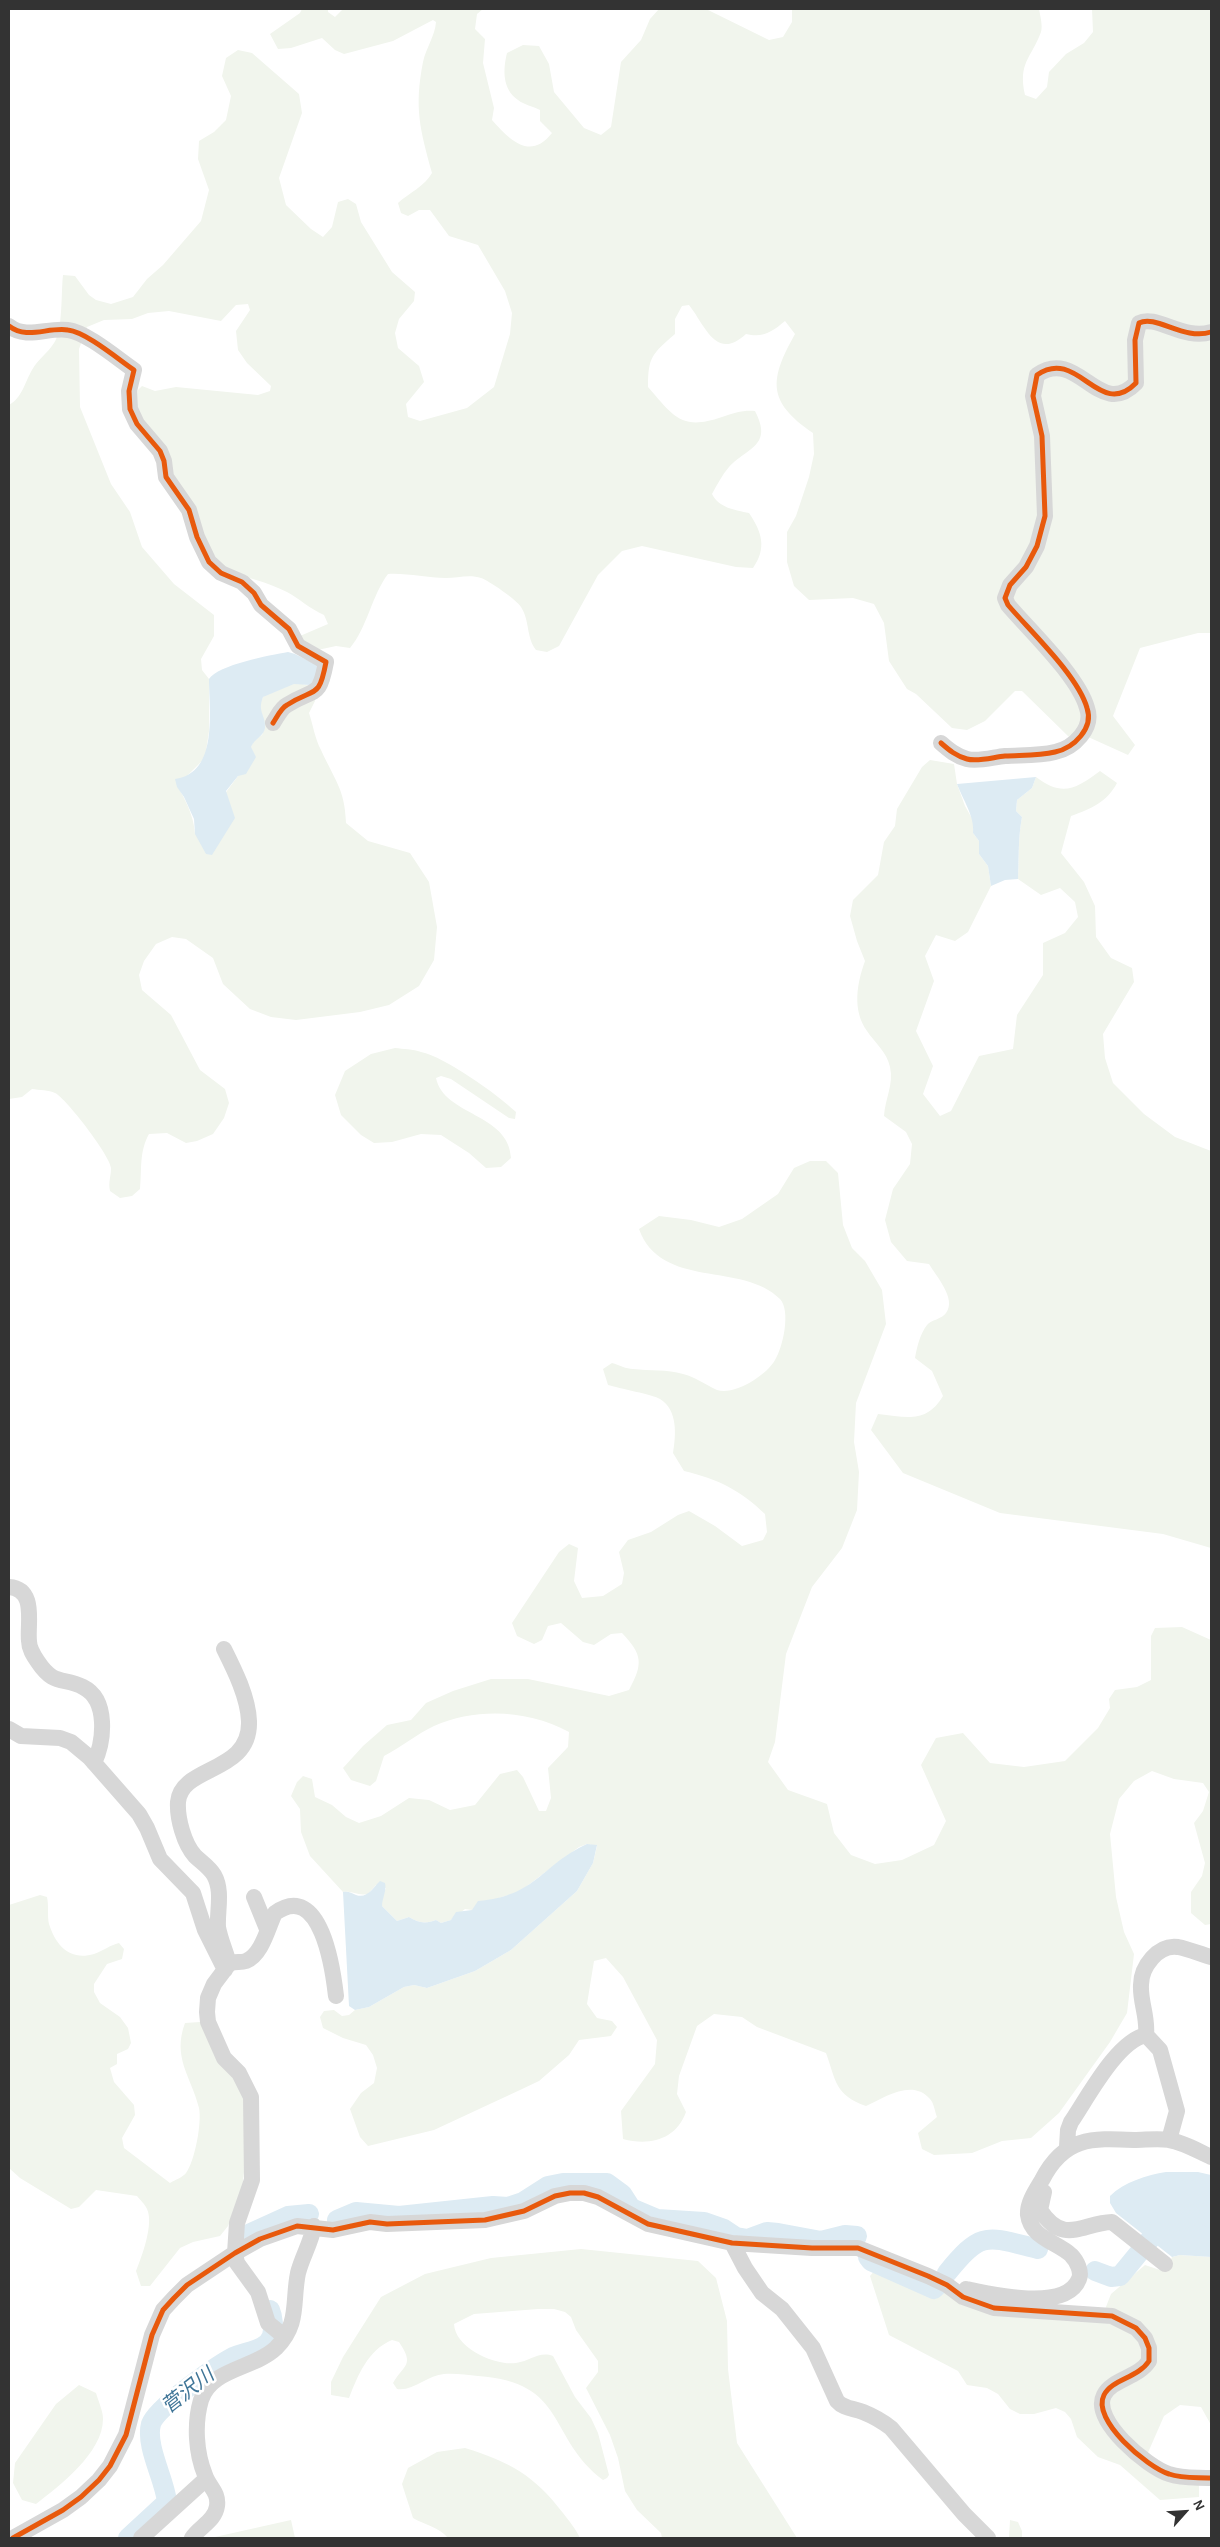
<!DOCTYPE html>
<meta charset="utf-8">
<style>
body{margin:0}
#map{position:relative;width:1220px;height:2547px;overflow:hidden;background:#fff;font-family:"Alegreya Sans",sans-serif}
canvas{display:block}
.frame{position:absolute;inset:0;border:10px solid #333;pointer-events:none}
.north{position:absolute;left:1160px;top:2487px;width:50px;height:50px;-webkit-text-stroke:4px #fff;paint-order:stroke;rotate:64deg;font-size:14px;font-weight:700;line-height:20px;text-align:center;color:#333}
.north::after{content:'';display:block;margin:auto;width:18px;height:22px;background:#333;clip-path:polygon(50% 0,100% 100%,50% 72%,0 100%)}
</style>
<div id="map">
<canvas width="1220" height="2547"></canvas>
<div class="frame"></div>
<div class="north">N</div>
</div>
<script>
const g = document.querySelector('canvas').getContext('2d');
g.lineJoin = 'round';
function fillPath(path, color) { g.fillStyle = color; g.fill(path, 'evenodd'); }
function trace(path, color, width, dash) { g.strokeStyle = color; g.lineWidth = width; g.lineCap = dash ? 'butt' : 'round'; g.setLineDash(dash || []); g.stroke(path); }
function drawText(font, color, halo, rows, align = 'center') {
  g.font = font + ' "Alegreya Sans","Noto Sans JP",sans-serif'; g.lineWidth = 5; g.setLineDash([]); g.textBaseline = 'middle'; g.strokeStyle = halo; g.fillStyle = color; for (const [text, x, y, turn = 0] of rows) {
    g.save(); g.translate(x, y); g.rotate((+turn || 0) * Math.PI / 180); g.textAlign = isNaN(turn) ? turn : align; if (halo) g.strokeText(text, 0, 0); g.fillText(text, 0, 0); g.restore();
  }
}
fillPath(new Path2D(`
 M302,9h26v3l7,5 8,-8h140l-6,5 -2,15 10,10 -2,24 11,45 -2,12c18,20 38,41 60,13l-12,-12v-11c-7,-4 -16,-5 -22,-10 -16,-11 -15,-31 -11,-47l16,-8 16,1 10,18 5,28 30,36 17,7 10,-8 10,-65 20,-22 9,-21 9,-10h47l63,31 14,-3 9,-15v-13h247c1,6 4,17 2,23 -10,27 -23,30 -16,63l11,4 11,-12 2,-15 17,-18 18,-11 9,-11 -1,-23h119v624h-13l-58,15 -27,68 22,29 -7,10 -42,-19 -17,1 -47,-46h-7l-30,30 -18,9 -15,-2 -36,-34 -9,-5 -18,-28 -5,-38 -10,-19 -21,-6 -44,2 -15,-14 -7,-24v-30l9,-16 13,-39 5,-23 -1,-21c-47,-32 -43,-54 -18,-99l-10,-13c-13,11 -22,17 -39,13 -30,28 -41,-9 -57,-29l-7,1 -7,13v15c-23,20 -27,23 -27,53 26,30 34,44 74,30 12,-4 21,-7 33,-6 18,35 -7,36 -26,56 -7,8 -12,18 -17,27 7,14 23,16 37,19 13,19 18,35 4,55l-17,-1 -94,-21 -20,5 -24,24 -39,71 -12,6 -11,-2c-10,-13 -6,-29 -15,-43 -4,-7 -33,-27 -40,-29 -11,-4 -24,0 -35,0 -20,0 -38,-5 -58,-4 -16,21 -21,54 -38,74l-14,-2 -23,5 -13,-15 28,-12 -4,-9c-14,-6 -24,-16 -37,-23 -20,-10 -43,-16 -64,-21l-86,-158 -3,-19 8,-8 13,5 21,-4 82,8 12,-4 1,-5 -24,-23 -9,-13 -2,-19 14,-21 -2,-6 -12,1 -15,16 -52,-10 -21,2 -16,6 -28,1 -17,7 -8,22 1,58 31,77 19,28 12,35 32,37 40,31v21l-13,23 1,11 7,9v52l-4,27 -20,20 -9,2c1,8 5,11 8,18 6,12 10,23 11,36l43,-58 16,-36 8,-5 3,-8 -6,-21 4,-9c13,-9 36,-19 50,-9l2,13 -6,12c4,12 6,26 12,37 13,29 24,39 25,73l22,18 42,12 19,29 8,45 -3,33 -15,26 -30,19 -29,7 -64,8 -25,-3 -21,-8 -27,-25 -10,-26 -27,-19 -14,-2 -16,7 -12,17 -5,14 3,15 29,25 29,55 25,19 4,14 -5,15 -11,16 -16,7 -11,2 -19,-10 -18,1c-10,18 -7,35 -9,55l-8,7 -12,2 -10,-7c-2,-9 1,-14 1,-23 0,-11 -45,-70 -56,-75 -6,-3 -16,-3 -23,-4l-10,8 -13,2v-694c13,-7 16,-23 23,-35 5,-10 16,-17 22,-27 9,-12 7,-51 9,-68l12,1 14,19 7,5 15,4 22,-7 14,-18 16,-14 38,-44 8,-31 -11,-31 1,-18 15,-9 12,-12 5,-24 -9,-20 4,-18 12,-8 14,3 47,41 3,19 -23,65 7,27 25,24 12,8 9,-10 6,-25 10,-3 8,5 5,18 31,50 23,20 -1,9 -15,18 -4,14 3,15 21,18 5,16 -18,22 2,13 12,4 47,-13 27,-21 16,-53 2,-21 -7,-22 -27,-46 -29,-9 -19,-26h-11l-11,6 -7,-3 -3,-10c11,-10 27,-17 34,-30 -12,-44 -18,-65 -9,-111 3,-14 12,-26 13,-40l-3,-2 -40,21 -49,13 -9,-4 -13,-12 -31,10 -13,1 -8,-15 30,-21z
 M930,760l24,4 3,20 8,22 9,16 -1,11 6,8v13l9,12 3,20 -23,46 -13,9 -19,-6 -11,21 9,25 -18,50 17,35 -10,28 17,22 11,-5 28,-55 34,-7 4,-34 26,-40v-32l22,-10 13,-16 -3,-15 -15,-14 -19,7 -23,-16c1,-22 0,-41 4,-62l-6,-6 1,-11 15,-12 4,-11c26,20 40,12 64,-6l17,12c-10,19 -26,26 -46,33l-10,37 23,29 11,24 1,31 15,21 21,10 2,14 -31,52 2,24 8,25 31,31 31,23 36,14v397l-48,-14 -163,-21 -97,-40 -32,-43 7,-16c29,3 48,10 65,-18l-11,-25 -17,-13c2,-11 5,-24 12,-33 4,-5 15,-6 19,-12 11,-14 -10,-37 -17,-49l-22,-3 -16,-19 -6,-22 8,-31 17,-25 2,-20 -6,-12 -22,-16c1,-17 10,-32 6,-49 -3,-15 -15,-24 -23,-36 -15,-21 -10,-48 -2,-70l-8,-20 -7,-25 3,-16 25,-25 6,-33 11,-16 2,-17 25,-42z
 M395,1048c8,1 18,1 26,4 24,5 76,42 95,60l-1,7 -6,-1 -58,-39 -10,-3 -5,2c8,38 73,35 75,80l-10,9 -15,1 -17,-15 -28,-18 -20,-1 -29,8 -18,1 -13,-8 -20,-20 -6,-20 10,-24 26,-17z
 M810,1161h16l12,12 5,52 9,23 13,13 17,29 4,34 -30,79 -2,39 5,30 -2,38 -15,38 -30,39 -26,67 -11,88 -7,20 20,28 39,14 7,29 17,22 24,9 27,-4 32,-15 12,-24 -25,-56 15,-27 27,-5 27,30 34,4 41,-6 33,-33 12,-20 -1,-9 6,-9 22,-3 14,-7v-44l4,-8 27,-1 29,13v284l-6,1 -14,-12v-21l11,-16 3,-13 -11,-40 9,-12 6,-19 -6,-9 -29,-4 -22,-8 -18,10 -15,18 -9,35 6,63 8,35 10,22 -7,59 -17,29 -51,71 -28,25 -29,3 -30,12 -38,2 -12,-6 -4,-16 19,-16c-2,-5 -3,-14 -7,-18 -18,-21 -46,-1 -64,7 -31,-11 -30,-25 -40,-53l-69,-26 -15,-10 -28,-3 -17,12 -18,50 -2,18 9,18c-10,28 -37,34 -63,27l-2,-28 34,-47 2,-24 -34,-63 -17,-19 -12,3 -7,43 10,14 15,3 5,6 -6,9 -32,4 -10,15 -30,26 -19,9 -86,40 -66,16 -8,-9 -10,-28 11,-16 13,-10 3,-15 -4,-13 -7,-10 -23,-7 -20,-10 -3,-11 4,-6 10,-1 8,6 7,-1 6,-5 14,-3 35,-20 10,-2 13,3 48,-17 36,-21 66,-59 16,-28 4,-17 -10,-2 -8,3 -60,45 -27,8 -20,10 -7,-1 -14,11 -10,3 -5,-3c-10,4 -18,3 -27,-3l-12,4 -15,-15v-10l4,-8 -10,-3 -8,9c-10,2 -15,-3 -25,-2l-33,-36 -9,-24 -1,-23 -9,-13 6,-14 6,-6 9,3 3,18 17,8 14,12 13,6 22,-7 28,-18 20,2 21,10 25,-5 25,-31 17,-4 6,7 16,34h7l5,-13 -3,-30 20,-21 1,-15c-40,-22 -92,-25 -135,-6 -17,8 -33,21 -50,30l-8,25 -6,5 -19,-6 -8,-12 20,-22 24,-21 24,-5 15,-17 27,-12 38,-12h37l81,17 20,-6c14,-26 14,-35 -7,-57l-11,1 -17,11 -11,-3 -22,-19 -13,3 -6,14 -8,4 -17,-8 -5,-13 47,-71 10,-8 9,4 -4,33 8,17 21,-2 19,-12 2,-11 -5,-21 9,-12 23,-8 27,-17 11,-4 26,15 27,20 21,-6 4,-8 -2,-18c-25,-24 -47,-35 -81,-43l-11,-18c3,-18 5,-43 -13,-54 -6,-4 -42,-11 -52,-14l-5,-16 9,-6c7,2 14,6 21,6 17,2 34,0 50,5 12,3 23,11 34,16 17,6 50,-15 58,-30 8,-13 16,-49 5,-61 -38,-38 -119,-9 -141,-70l20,-13 32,4 28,7 23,-8 36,-25 16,-26z
 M40,1895l7,2c2,9 0,19 2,27 7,22 21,37 45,30 9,-3 16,-9 25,-11l5,6 -2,10 -15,5 -13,20v8l6,11 20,14 8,11 3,15 -3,6 -11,5v10l-7,4 4,14 20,23 1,10 -13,23 2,10 46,35c5,-3 13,-6 16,-10 9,-12 16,-51 13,-65 -8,-32 -27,-50 -14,-85l15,-1 47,80 -1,50 -4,40 -14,34 -8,10 -27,6 -13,6 -30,38h-9l-5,-15c6,-15 18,-47 11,-62 -2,-5 -7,-9 -10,-13l-41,-6 -17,17 -8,2 -51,-31 -11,-10v-263z
 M581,2249l117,12 18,17 11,43 1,48 9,74 60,95h-135l-1,-5 -24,-23 -12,-19 -7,-33 -8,-23 -24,-47 12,-16v-11l-22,-31 -5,-13 -6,-5 -11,-3h-16l-64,5 -20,10c1,24 41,42 62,39 15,-2 23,-12 37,-7l22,41 16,21 7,15 11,42 -2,3 -4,2c-56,-42 -35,-98 -125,-104 -11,-1 -23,-3 -34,-2 -16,1 -32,18 -47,15l-4,-6c11,-19 22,-17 6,-41l-7,-2c-24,10 -34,35 -43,58l-18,-3v-13l12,-25 38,-60 44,-23 66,-16z
 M1180,2255l31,2v168l-10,-18 -21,-2 -16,11 -21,48c21,19 29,19 56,20v13l-39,3 -40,-35 -22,-8 -21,-20 -6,-18 -6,-7 -9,-4 -22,6h-14l-10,-5 -12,-15 -11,-6 -20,-3 -9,-14 -69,-36 -19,-59 6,-7 226,48 9,-23 34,-29 21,7 6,-15z
 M79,2385l17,8c2,7 7,18 7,26 0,34 -44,67 -67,85l-14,-4 -9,-17 2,-20 41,-59z
 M465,2448c45,14 69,27 98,65 6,8 13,16 17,25h-132c-9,-11 -23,-13 -35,-20l-11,-34 6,-16 29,-16z
 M291,2520l4,18h-82l2,-1z
 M1010,2520l8,2 4,9v7h-13z`), '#f1f5ed');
fillPath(new Path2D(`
 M288,652l7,2 24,12 1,5 -10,14 -16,-1 -31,13c-6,15 3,18 2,31 -1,8 -11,11 -14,19l5,10 -10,17 -8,2 -12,15 9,27 -23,37 -6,-1 -11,-20 -1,-15 -10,-22 -7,-10 -2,-8c44,-6 34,-69 34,-100 9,-14 61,-24 79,-27z
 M1036,777l-4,11 -15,12 -1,11 6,6c-4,21 -3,40 -4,62l-13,1 -14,6 -3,-20 -9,-12v-13l-6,-8c2,-16 -10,-33 -16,-49z
 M587,1844l10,1 -4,18 -16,28 -66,59 -36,21 -48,17 -13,-3 -10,2 -35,20 -14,3 -6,-4 -6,-114c6,-1 8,1 13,3 11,4 17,-7 24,-14l5,2c2,7 -3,16 -3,23l15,15 12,-4c9,6 17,7 27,3l5,3 10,-3 5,-8 16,-2 6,-9c59,-5 63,-36 109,-57z
 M1166,2172h32l13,3v82l-31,-2 -8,2 -56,-44 -6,-10v-7c14,-14 37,-21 56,-24z`), '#ddebf3');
trace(new Path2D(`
 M337,2220l19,-8 43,4 94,-10 15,1 15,-5 25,-16 15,-3h44l15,11 9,14 26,11 47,3 20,7 12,8 12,2 19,-7 11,1 43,8 24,-6 12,1
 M244,2236l44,-20 21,-2
 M868,2257l3,4 63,28 3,-3
 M1095,2271l16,6 9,-1 41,-50 39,-13 11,5
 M947,2273c35,-43 39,-37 91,-24
 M128,2538l39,-36c-2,-22 -22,-56 -16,-78 5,-16 65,-58 82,-67 12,-6 34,-6 39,-21 2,-8 1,-19 -2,-26`), '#ddebf3', 20);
trace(new Path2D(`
 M9,326c18,14 38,1 59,4 18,2 50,29 66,40l-5,21 1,18 7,15 23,27 4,10 2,16 23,33 8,27 12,25 12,11 21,9 12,11 7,12 28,24 9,17 28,16c-7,38 -11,25 -39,43 -6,3 -10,12 -14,18
 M941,743c8,7 15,13 26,16 11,3 27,-2 38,-3 16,-1 34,0 50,-4 19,-4 39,-24 32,-44 -9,-32 -56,-76 -79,-103l-3,-7 5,-13 16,-18 11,-21 8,-30 -3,-80 -9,-40 4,-21c41,-29 62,46 99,8l-1,-43 4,-17c17,-9 45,18 72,9
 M9,1587c28,2 18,37 20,54 0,8 5,15 9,21 16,24 25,15 45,25 26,13 21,55 11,76
 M224,1649c11,22 24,48 25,72 2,53 -68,44 -71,81 -1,16 6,42 17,54 6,6 14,11 19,19 9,16 3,35 4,52 2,12 8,25 11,37
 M9,1729l12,7 39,2 11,4 18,15 50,57 8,14 13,31 33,34 12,37 20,40
 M254,1897l13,32
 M1146,2035c2,-18 -6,-33 -5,-50 0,-18 17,-41 37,-38 11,2 22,7 33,10
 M1146,2035l14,15 17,61 -8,29
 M1067,2147l1,-17 3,-8c17,-25 46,-81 75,-87
 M1044,2192l-4,18c24,36 42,13 72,12l53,42
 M732,2243l13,25 17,25 20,16 31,39 24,53c7,8 16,7 26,11 10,4 19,9 28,16l73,86 24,24
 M966,2289c27,6 100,23 113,-10 3,-7 -2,-18 -8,-24 -14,-13 -40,-17 -43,-40 -1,-12 8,-25 14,-35 22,-43 49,-42 92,-40 11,0 24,-2 35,0 14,2 29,11 42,17
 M285,2337l-17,-14 -10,-31 -21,-29 -2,-10 2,-30 15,-43 -1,-83 -12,-24 -15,-15 -16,-36 -1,-10 1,-14 6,-14 15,-20c6,-3 11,-1 17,-3 16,-6 22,-34 29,-48 46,-33 58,57 61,83
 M13,2538l50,-28 18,-13 18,-17 11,-14 16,-31 26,-100 11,-25 11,-12 13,-13 48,-32 25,-14 37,-13 36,4 37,-8 17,2 98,-4 39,-9 31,-15 15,-3h14l14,4 50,27 84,19 80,5h46l70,28 19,9 16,12 31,11 118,8 24,12 9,10 4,10v13c-11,17 -37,18 -45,34 -13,25 43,72 65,79 14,5 28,3 42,4
 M141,2538l65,-59
 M192,2538c7,-11 23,-17 25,-32 2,-14 -8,-19 -12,-31 -9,-22 -11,-51 -4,-75 10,-32 53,-31 75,-52 24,-24 16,-46 22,-75 4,-16 13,-30 16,-47`), '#d7d7d7', 16);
trace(new Path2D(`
 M9,326c18,14 38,1 59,4 18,2 50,29 66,40l-5,21 1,18 7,15 23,27 4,10 2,16 23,33 8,27 12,25 12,11 21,9 12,11 7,12 28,24 9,17 28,16c-7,38 -11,25 -39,43 -6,3 -10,12 -14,18
 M941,743c8,7 15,13 26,16 11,3 27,-2 38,-3 16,-1 34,0 50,-4 19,-4 39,-24 32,-44 -9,-32 -56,-76 -79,-103l-3,-7 5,-13 16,-18 11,-21 8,-30 -3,-80 -9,-40 4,-21c41,-29 62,46 99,8l-1,-43 4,-17c17,-9 45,18 72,9
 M13,2538l50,-28 18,-13 18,-17 11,-14 16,-31 26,-100 11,-25 11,-12 13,-13 48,-32 25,-14 37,-13 36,4 37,-8 17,2 98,-4 39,-9 31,-15 15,-3h14l14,4 50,27 84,19 80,5h46l70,28 19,9 16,12 31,11 118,8 24,12 9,10 4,10v13c-11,17 -37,18 -45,34 -13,25 43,72 65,79 14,5 28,3 42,4`), '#e8590c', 5);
drawText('italic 20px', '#3f7597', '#fff', [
 ["菅沢川",188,2391,-38]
]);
</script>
